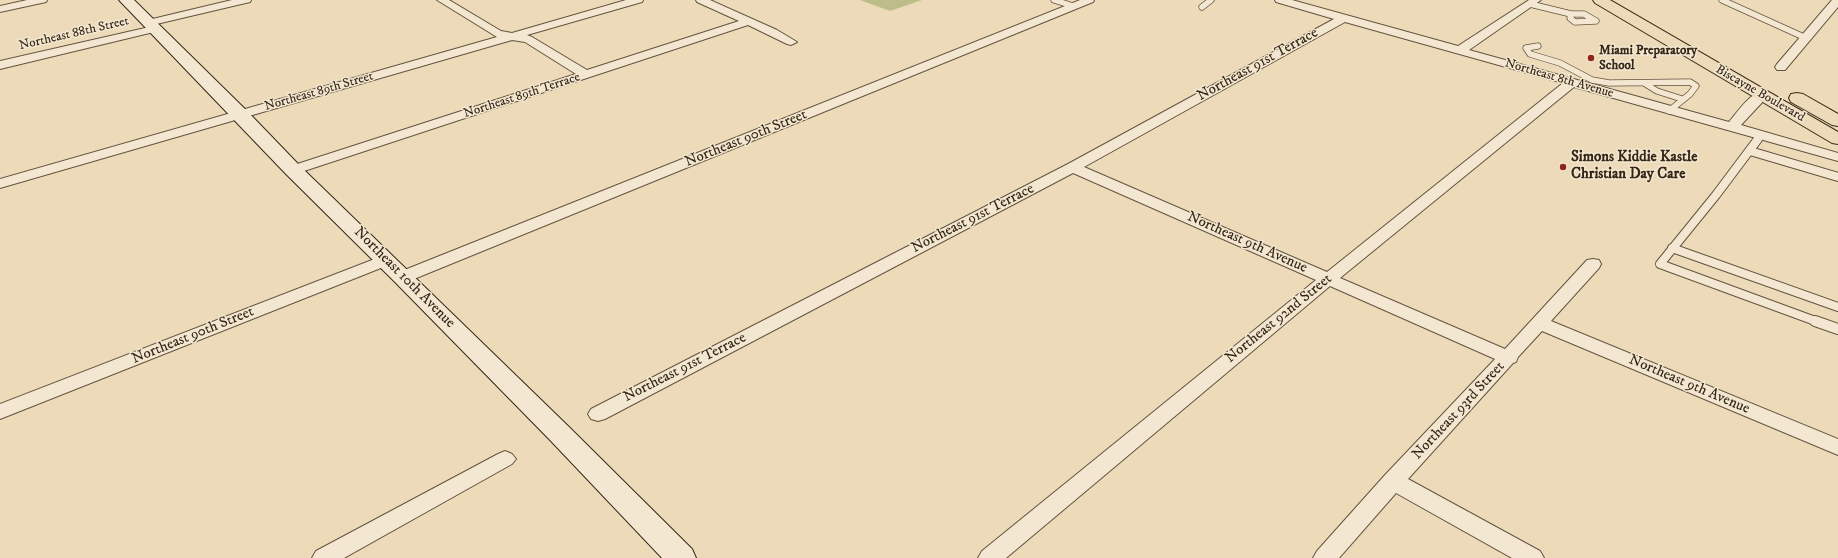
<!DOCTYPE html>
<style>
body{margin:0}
canvas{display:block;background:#ecdab8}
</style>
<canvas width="1838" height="558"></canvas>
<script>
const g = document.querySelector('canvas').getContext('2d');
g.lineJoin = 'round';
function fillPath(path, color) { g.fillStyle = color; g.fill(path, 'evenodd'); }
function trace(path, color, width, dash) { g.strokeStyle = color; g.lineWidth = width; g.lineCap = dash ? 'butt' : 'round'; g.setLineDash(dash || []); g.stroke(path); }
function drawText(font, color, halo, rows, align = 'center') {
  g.font = font + ' "IM FELL DW Pica",serif'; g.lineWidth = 3; g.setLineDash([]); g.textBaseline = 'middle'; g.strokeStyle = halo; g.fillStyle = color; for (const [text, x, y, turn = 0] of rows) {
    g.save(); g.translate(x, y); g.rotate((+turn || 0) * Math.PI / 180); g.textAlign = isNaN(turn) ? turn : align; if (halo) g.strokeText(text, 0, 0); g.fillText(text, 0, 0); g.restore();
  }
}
fillPath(new Path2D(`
 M860,0h62l-32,11z`), '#bebd8a');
const laneFar2 = new Path2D(`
 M1054,0l19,6
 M1722,0l84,38
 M1530,4l41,10
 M1202,7l9,-7
 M1571,14h13l12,7 -21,1 -5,-4z
 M1538,46l-12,2 4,6 30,9 32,17 17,3 81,-1 6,4 -6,8 -21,17
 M1644,83l13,8 25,8
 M1757,140l3,-4`);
const laneFar1 = new Path2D(`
 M1758,139l-42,56 -56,69 158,58
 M1750,151l88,26
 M1672,248l166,59`);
const lane = new Path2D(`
 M1815,321l23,8`);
const street = new Path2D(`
 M27,0h20l-1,2 -46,10v-6z
 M232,0h19l-1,2 -102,24 -6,-3 2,-2z
 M437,0h12l52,31 11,2 114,-33h17l-1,2 -115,33 5,2 55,33 152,-49 -42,-19 -1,-2h14l67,30 20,12 -6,3 -4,-1 -39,-19 -450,148h-10l-2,-3 2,-3 288,-93 -51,-32 -13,-2 -512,148v-9l497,-142z
 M1080,0h14l-1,2 -684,279 -6,1 -6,-1 -2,-4 2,-4z
 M1275,0h17l166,46 71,-46h12l-72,50 260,72c9,-10 23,-34 39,-30l1,3 -28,30 97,28v8l-264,-74 -234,191 165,71 82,-89 6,-1 6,1 2,4 -2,4 -48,53 287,118v16l-296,-124 -24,26 -2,5 -3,1 -105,116 132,72 4,7h-32l-116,-65 -57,65h-26l4,-7 68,-76 110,-116 -165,-73 -324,272h-28l4,-7 334,-271 -243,-107 -468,246 -7,2 -7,-2 -3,-5 3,-5 477,-245 266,-145 -58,-17zM1345,22l218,61 -236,189 -243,-105z
 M1832,0h6v7l-53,63h-8l-2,-3 2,-3z
 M154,26l6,3 -2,2 -158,38v-8z
 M385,255l6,1 2,4 -2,4 -391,155v-15z
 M505,451l7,3 4,5 -4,5 -168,94h-32l4,-7 182,-97z`);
const secondary = new Path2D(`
 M119,0h15l113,111 53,55 268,260 124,123 4,9h-34l-112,-118 -155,-158 -109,-108z`);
const primary = new Path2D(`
 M1593,0h17l228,132v12l-6,-1 -237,-140z
 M1797,93l6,1 35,20v12l-6,-1 -41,-23 -2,-4 2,-4z`);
trace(laneFar2, '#64543f', 7);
trace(laneFar1, '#64543f', 10);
trace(lane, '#64543f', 12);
trace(street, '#64543f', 2);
trace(secondary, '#362817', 2);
trace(primary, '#362817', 2);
trace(laneFar2, '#f3e7d1', 5.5);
trace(laneFar1, '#f3e7d1', 8);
trace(lane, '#f3e7d1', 10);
fillPath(street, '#f3e7d1');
fillPath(secondary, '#f3e7d1');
fillPath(primary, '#ecdab8');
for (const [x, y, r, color] of [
 [1591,58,4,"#8f2418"],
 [1563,167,4,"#8f2418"]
]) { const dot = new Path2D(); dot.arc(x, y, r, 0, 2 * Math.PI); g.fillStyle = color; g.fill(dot); trace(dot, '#f3e7d1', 1.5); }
drawText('13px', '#362817', '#f3e7d1', [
 ["Northeast 88th Street",74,34,-13],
 ["Northeast 8th Avenue",1559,79,16],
 ["Northeast 89th Street",319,92,-16],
 ["Biscayne Boulevard",1760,94,30],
 ["Northeast 89th Terrace",522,96,-18]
]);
drawText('bold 13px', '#362817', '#f3e7d1', [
 ["Miami Preparatory",1599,51],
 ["School",1599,66]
], 'left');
drawText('15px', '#362817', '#f3e7d1', [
 ["Northeast 91st Terrace",1258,65,-29],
 ["Northeast 90th Street",746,139,-22],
 ["Northeast 91st Terrace",973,219,-27],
 ["Northeast 9th Avenue",1247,243,24],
 ["Northeast 10th Avenue",404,278,45],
 ["Northeast 92nd Street",1279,319,-39],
 ["Northeast 90th Street",193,336,-22],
 ["Northeast 91st Terrace",685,368,-27],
 ["Northeast 9th Avenue",1689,385,23],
 ["Northeast 93rd Street",1459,411,-47]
]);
drawText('bold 15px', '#362817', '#f3e7d1', [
 ["Simons Kiddie Kastle",1571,158],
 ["Christian Day Care",1571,175]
], 'left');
</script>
